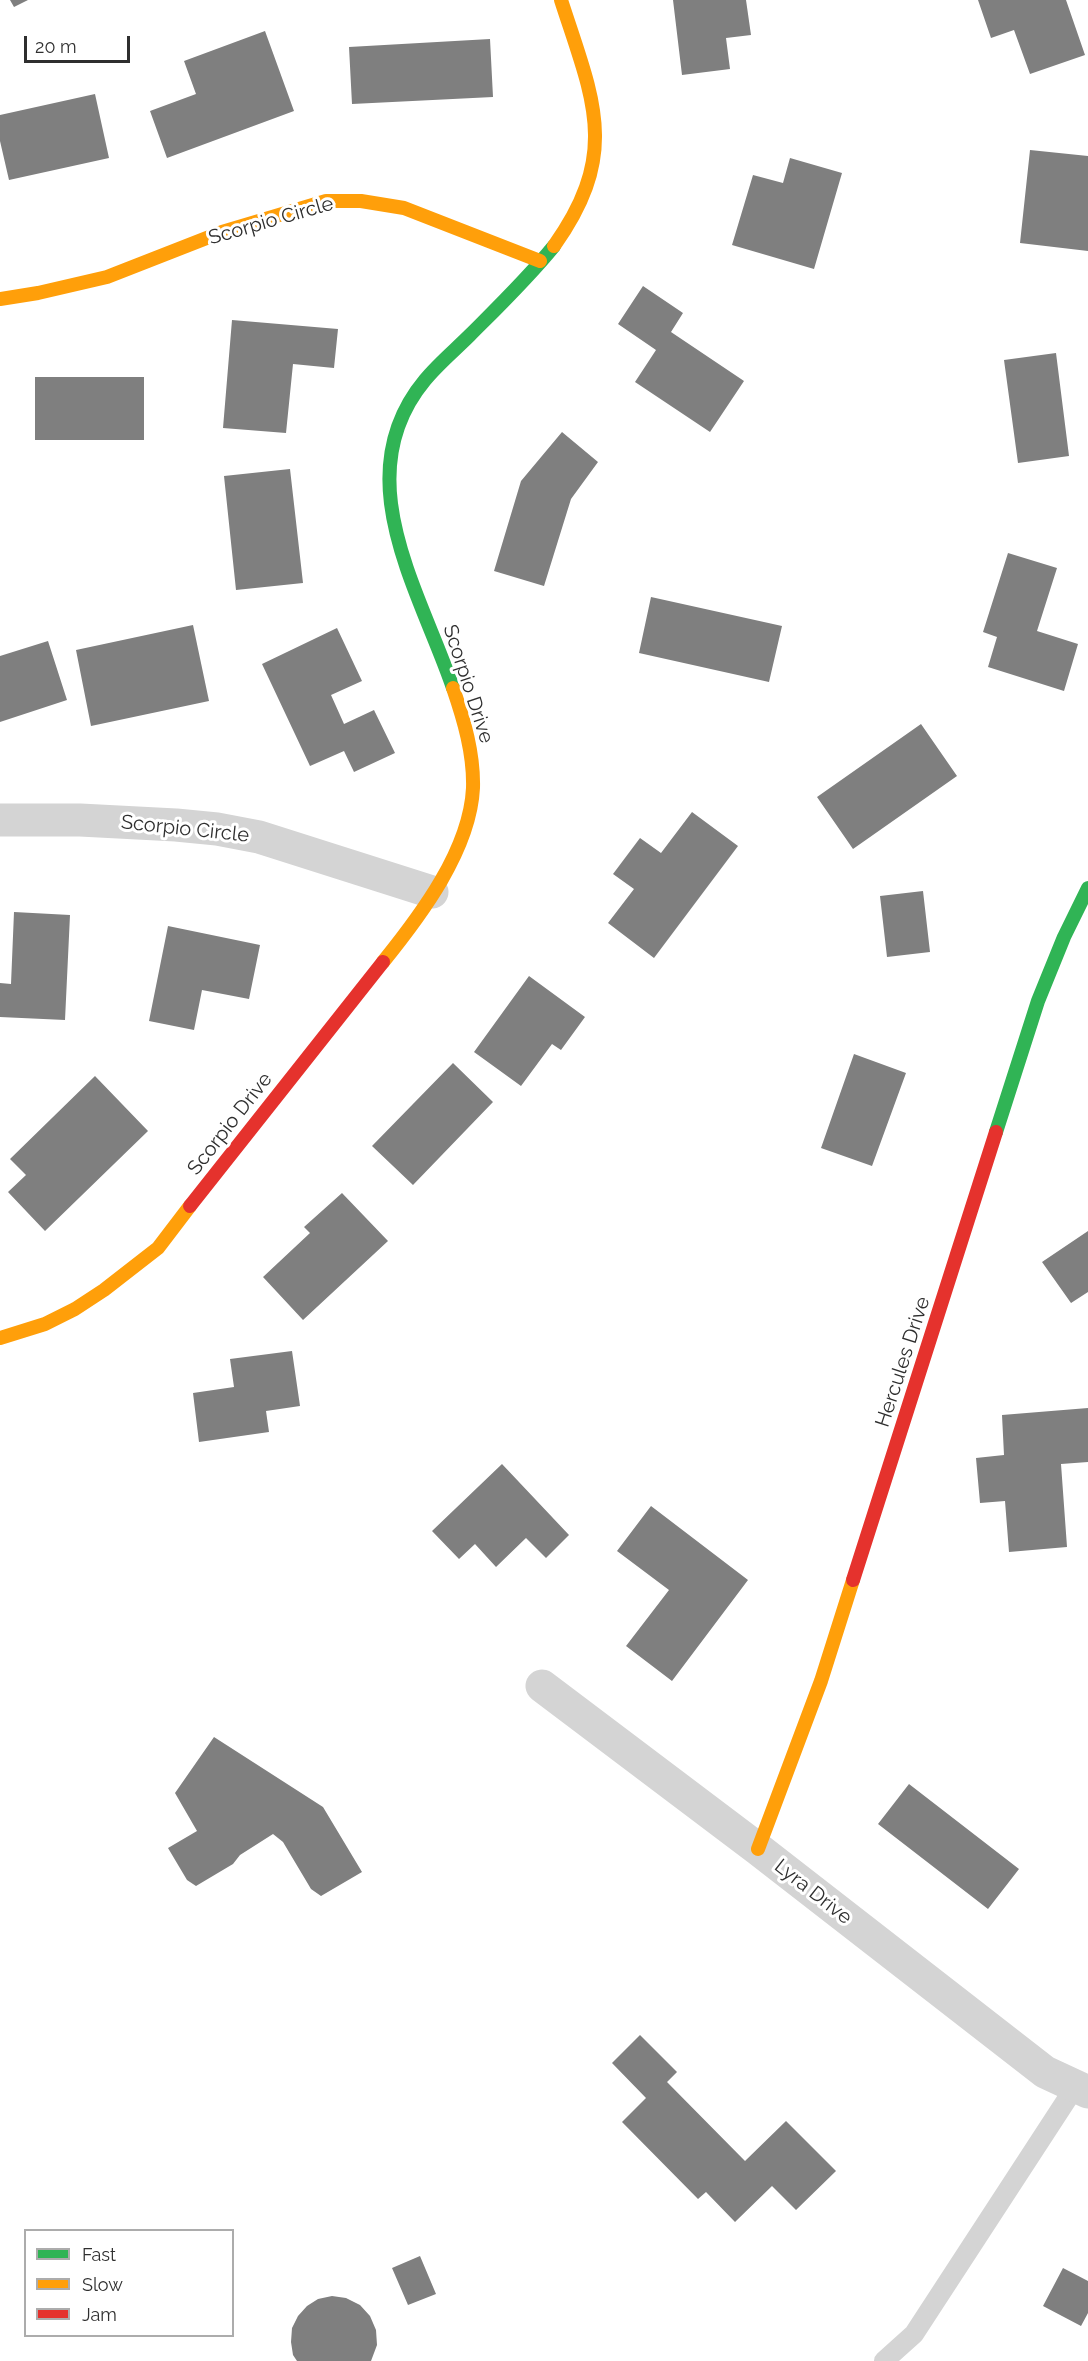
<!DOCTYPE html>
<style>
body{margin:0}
#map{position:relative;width:1088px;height:2361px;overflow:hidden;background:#fff;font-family:Raleway,sans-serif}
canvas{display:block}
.legend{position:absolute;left:24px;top:2229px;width:210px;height:108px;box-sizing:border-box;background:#fff;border:2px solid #acacac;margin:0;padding:8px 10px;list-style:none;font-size:18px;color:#2f2f2f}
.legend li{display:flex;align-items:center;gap:12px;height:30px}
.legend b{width:30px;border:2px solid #acacac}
.scale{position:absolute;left:24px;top:36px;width:106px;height:27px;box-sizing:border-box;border:3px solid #2f2f2f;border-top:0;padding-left:8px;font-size:18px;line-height:21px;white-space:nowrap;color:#2f2f2f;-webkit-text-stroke:4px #fff;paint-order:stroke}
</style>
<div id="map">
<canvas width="1088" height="2361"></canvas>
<ul class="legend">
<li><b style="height:8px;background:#30b455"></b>Fast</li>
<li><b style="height:8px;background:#ff9f0a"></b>Slow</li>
<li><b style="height:8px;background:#e5322d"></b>Jam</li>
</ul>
<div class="scale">20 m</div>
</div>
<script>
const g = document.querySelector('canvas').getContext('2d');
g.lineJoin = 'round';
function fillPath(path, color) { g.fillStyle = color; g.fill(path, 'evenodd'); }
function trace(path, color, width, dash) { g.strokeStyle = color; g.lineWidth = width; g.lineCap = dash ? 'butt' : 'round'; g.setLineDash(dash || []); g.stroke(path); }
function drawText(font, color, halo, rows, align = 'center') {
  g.font = font + ' Raleway,sans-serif'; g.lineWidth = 6; g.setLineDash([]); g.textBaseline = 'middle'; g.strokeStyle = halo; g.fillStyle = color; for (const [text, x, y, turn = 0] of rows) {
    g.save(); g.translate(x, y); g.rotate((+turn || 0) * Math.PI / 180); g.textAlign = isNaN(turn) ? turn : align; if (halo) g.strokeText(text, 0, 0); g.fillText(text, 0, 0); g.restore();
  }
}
fillPath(new Path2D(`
 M10,0h18l-14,7z
 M673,0h73l5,35 -25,3 4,31 -48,6z
 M978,0h88l19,55 -55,19 -16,-44 -23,8z
 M265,31l29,80 -127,47 -17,-47 46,-17 -12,-33z
 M490,39l3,58 -141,7 -3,-57z
 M95,94l14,64 -100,22 -9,-39v-26z
 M1030,150l58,6v95l-68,-8z
 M790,158l52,15 -28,96 -82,-24 21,-70 30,8z
 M643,286l40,27 -12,19 73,49 -34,51 -75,-50 21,-32 -38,-26z
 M232,320l106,9 -4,39 -41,-4 -7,69 -63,-5z
 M1056,353l13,103 -51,7 -14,-103z
 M35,377h109v63h-109z
 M562,432l36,30 -27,37 -27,87 -50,-15 27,-90z
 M290,469l13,114 -67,7 -12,-114z
 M1008,553l49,15 -20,63 41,13 -14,47 -76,-24 9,-30 -14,-5z
 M651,597l131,29 -13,56 -130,-29z
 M193,625l16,76 -118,25 -15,-76z
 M337,628l25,53 -31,14 13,29 30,-14 21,43 -41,19 -10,-21 -34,15 -48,-102z
 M48,641l19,59 -67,22v-66z
 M921,724l36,52 -104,73 -36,-52z
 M692,812l46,34 -84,112 -46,-35 26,-34 -21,-15 27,-36 21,15z
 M923,891l7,61 -43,5 -7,-61z
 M14,912l56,3 -5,105 -65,-3v-34l11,1z
 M168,926l92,19 -11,54 -47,-9 -8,40 -45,-9z
 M529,976l56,41 -24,33 -9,-6 -31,42 -47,-34z
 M854,1054l52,19 -34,93 -51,-18z
 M453,1063l40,39 -80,83 -41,-39z
 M95,1076l53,55 -103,100 -37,-39 18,-17 -16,-16z
 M342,1193l46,48 -85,79 -40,-43 47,-44 -6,-6z
 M1088,1231v61l-17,11 -29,-41z
 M292,1351l8,55 -34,5 3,21 -70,10 -6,-49 41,-6 -4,-28z
 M1088,1408v54l-27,2 6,83 -58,5 -4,-51 -25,2 -4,-45 28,-3 -2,-40z
 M502,1464l67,71 -23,23 -20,-20 -30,29 -21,-23 -16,15 -27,-28z
 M651,1506l97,74 -76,101 -46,-35 43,-56 -52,-39z
 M214,1737l109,70 39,65 -41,24 -10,-7 -28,-47 -10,-8 -33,21 -7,9 -37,22 -9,-6 -19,-32 29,-17 -22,-38z
 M909,1784l110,85 -31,40 -110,-85z
 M640,2035l37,37 -10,10 78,79 41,-40 50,50 -40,39 -24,-24 -37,36 -29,-30 -8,7 -76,-77 24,-24 -34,-35z
 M420,2256l16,38 -28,11 -16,-37z
 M1063,2268l25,13v32l-7,13 -38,-20z
 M332,2296l14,2 14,7 10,11 6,14 1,15 -6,16h-74l-4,-6 -2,-13 1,-14 6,-12 9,-10 11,-7z`), '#7f7f7f');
trace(new Path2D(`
 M884,2361l30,-27 161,-247`), '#d4d4d4', 20);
trace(new Path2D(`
 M0,820h80l96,5 41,4 42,8 173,55
 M542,1686l216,163 287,223 43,20`), '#d4d4d4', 33);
trace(new Path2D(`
 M453,688c-33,-97 -108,-212 -28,-308 13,-16 30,-30 45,-45 29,-29 58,-57 84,-89
 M996,1132l42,-131 26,-64 24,-49`), '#30b455', 14);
trace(new Path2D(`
 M554,246c67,-94 39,-147 7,-246
 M0,299l38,-6 69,-16 115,-45 104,-31h35l43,7 136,53
 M383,962c38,-47 87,-112 90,-174 1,-34 -9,-68 -20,-100
 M0,1338l45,-14 30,-15 29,-19 54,-42 32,-42
 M758,1849l63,-168 32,-101`), '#ff9f0a', 14);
trace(new Path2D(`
 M190,1206l193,-244
 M853,1580l143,-448`), '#e5322d', 14);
drawText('20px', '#2f2f2f', '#fff', [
 ["Scorpio Circle",271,221,-16],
 ["Scorpio Drive",468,684,72],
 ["Scorpio Circle",185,829,6],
 ["Scorpio Drive",230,1124,-52],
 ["Hercules Drive",903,1362,-72],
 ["Lyra Drive",813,1892,38]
]);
</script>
